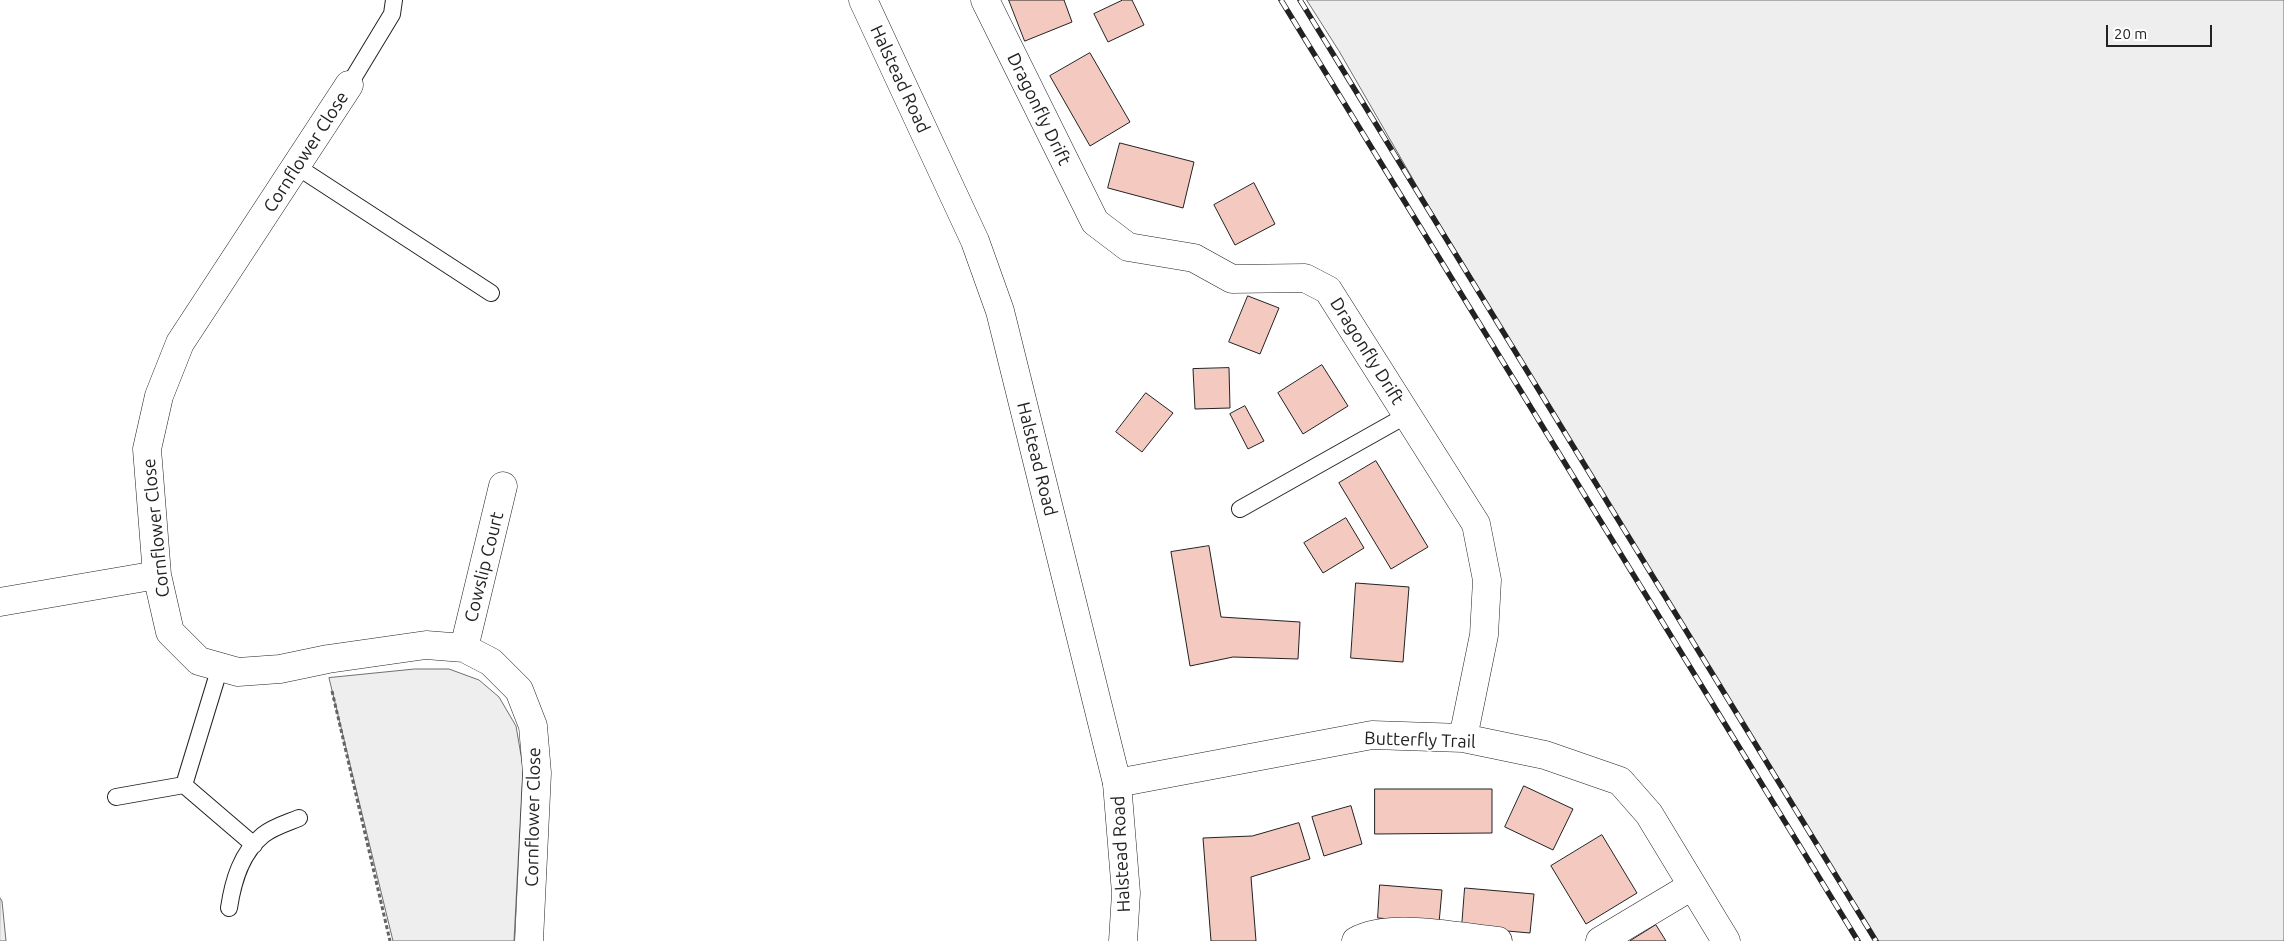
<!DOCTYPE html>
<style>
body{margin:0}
#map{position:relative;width:2284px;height:941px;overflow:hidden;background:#fff;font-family:Ubuntu,sans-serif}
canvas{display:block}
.scale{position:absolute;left:2106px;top:25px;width:106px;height:22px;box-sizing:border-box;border:2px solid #222;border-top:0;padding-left:6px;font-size:15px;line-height:18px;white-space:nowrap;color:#222;-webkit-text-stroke:4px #fff;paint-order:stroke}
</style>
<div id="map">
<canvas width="2284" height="941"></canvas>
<div class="scale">20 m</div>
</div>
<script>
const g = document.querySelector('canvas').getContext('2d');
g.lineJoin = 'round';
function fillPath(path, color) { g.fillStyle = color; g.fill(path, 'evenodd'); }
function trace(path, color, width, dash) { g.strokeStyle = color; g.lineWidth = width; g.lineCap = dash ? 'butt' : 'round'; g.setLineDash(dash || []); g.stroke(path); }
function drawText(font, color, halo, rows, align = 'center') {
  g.font = font + ' Ubuntu,sans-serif'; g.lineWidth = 4; g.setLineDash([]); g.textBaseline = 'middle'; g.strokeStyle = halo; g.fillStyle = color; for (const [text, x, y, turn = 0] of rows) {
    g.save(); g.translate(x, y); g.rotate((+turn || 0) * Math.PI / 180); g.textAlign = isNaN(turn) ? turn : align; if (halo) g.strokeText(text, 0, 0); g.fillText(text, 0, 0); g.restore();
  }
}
const green = new Path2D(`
 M1307,0h977v941h-410l-449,-741 -86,-149z
 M415,669h34l30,11 20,17 17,29 7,41 -9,174h-121l-64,-263z
 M0,898l2,3 4,40h-6z`);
fillPath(green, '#eee');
trace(green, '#6f6f6f', 1);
const building = new Path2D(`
 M1009,0h55l8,22 -47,19z
 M1123,0h9l12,25 -36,17 -14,-28z
 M1090,53l40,69 -40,24 -40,-70z
 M1120,143l74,19 -11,46 -75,-20z
 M1254,183l21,41 -40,21 -21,-40z
 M1248,296l31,12 -19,46 -31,-12z
 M1322,365l26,41 -45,28 -25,-41z
 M1229,368l1,40 -35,1 -2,-40z
 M1146,393l27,20 -31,39 -26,-20z
 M1245,406l19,35 -16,8 -18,-35z
 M1376,461l52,86 -37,22 -52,-86z
 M1346,518l18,30 -41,25 -19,-30z
 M1209,546l12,71 79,5 -2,37 -65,-2 -43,9 -19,-114z
 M1356,583l53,4 -6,75 -52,-4z
 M1524,786l49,23 -20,41 -48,-23z
 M1375,789h117v44l-117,1z
 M1351,806l11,38 -38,12 -12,-39z
 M1299,823l11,36 -59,18 5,64h-45l-8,-103 49,-2z
 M1602,835l35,58 -51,31 -35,-58z
 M1380,885l62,5 -3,33 -61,-5z
 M1465,888l69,6 -4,39 -68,-6z
 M1656,925l10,16h-36z`);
fillPath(building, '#f3c9c0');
trace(building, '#222', 1);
const service = new Path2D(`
 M349,85l43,-71 2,-14
 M296,166l195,127
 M1240,509l167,-94
 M184,785l70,60
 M116,797l68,-12 36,-118
 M229,908c4,-27 12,-55 34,-73 10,-8 24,-12 36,-17`);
const minor = new Path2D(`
 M985,0l110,222 33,25 66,11 38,21 73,-1 23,12 148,234 11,56 -3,55 -21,103
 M349,85l-169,258 -21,53 -12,53 10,126 13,57 29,29 39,11 42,-3 48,-10 98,-14 38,3 27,14 28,28 14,36 4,47 -8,168
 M0,602l157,-27
 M464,648l39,-162
 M1117,783l255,-48 91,3 82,17 75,26 29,33 77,127
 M1356,941c35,-19 102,-4 142,0
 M1600,941l92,-55`);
const tertiary = new Path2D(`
 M863,0l112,241 25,70 117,472 9,110 -3,48`);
trace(service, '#222', 18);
trace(minor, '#222', 29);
trace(tertiary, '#222', 29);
trace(new Path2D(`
 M332,691l58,250`), '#646464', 3, [4, 2.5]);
trace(service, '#fff', 16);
trace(minor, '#fff', 28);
trace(tertiary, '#fff', 28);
const rail = new Path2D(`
 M1281,0l577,941
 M1300,0l576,941`);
trace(rail, '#222', 5.5);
trace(rail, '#fff', 4, [11]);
drawText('18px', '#222', '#fff', [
 ["Halstead Road",900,79,65],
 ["Dragonfly Drift",1039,109,64],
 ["Cornflower Close",306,152,-57],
 ["Dragonfly Drift",1367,351,58],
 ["Halstead Road",1037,459,76],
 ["Cornflower Close",156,528,-96],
 ["Cowslip Court",484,567,-76],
 ["Butterfly Trail",1420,740,2],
 ["Cornflower Close",533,817,-89],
 ["Halstead Road",1121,854,-93]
]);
</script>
